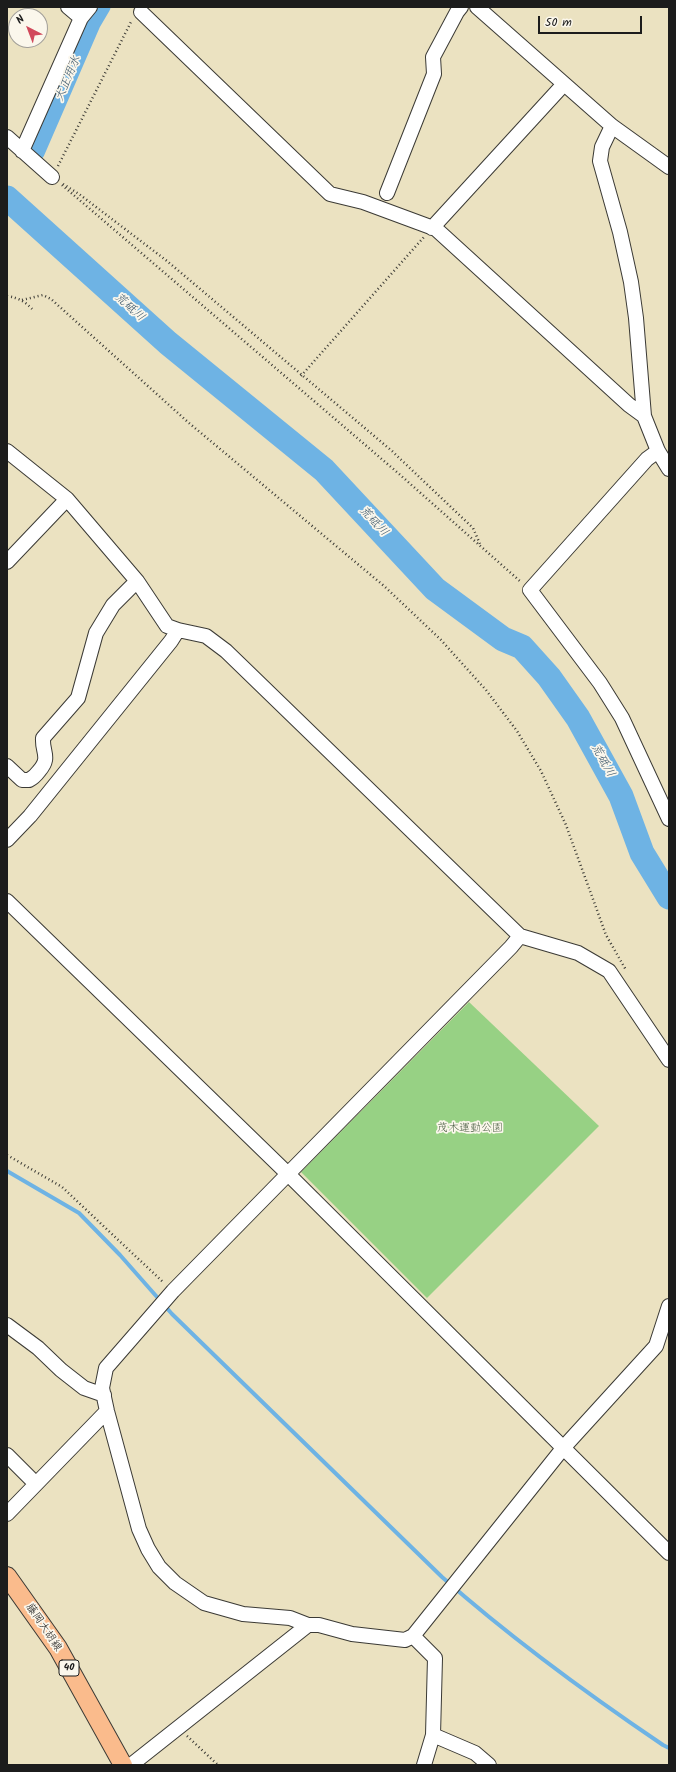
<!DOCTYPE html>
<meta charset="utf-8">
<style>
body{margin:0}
#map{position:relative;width:676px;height:1772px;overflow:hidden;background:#ebe2c1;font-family:Kalam,sans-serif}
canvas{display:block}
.frame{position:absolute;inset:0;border:8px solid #1c1c1c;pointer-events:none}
.north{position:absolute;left:8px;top:8px;width:40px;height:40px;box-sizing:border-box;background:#fbf7ec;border:1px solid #a29f99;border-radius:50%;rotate:318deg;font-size:11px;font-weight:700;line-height:16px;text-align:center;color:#1c1c1c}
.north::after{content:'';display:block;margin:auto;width:14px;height:18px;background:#d1495b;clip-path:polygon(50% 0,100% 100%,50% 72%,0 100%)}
.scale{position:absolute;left:538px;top:16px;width:104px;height:18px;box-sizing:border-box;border:2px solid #1c1c1c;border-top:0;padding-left:5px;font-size:12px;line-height:14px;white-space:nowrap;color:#1c1c1c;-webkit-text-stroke:3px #fbf7ec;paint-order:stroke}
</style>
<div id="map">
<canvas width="676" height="1772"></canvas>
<div class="frame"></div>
<div class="north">N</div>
<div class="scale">50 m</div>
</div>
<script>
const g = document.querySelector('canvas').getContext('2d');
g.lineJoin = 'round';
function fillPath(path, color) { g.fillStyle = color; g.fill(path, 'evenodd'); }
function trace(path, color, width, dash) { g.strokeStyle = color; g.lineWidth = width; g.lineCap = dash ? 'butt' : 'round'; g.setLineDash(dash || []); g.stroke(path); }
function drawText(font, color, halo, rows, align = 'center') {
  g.font = font + ' Kalam,"Klee One",sans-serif'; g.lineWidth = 3.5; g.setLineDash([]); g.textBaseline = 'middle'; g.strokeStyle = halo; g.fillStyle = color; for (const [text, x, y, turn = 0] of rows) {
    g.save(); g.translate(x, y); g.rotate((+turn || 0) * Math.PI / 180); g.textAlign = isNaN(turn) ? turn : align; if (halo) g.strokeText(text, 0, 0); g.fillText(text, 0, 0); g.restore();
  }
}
fillPath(new Path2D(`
 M469,1002l130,124 -172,172 -126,-126z`), '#97d184');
trace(new Path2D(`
 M7,1171l72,42 41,42 52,59 270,263c69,61 144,116 221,168l6,3`), '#6eb3e4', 4);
trace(new Path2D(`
 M37,153l56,-129 10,-17`), '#6eb3e4', 15);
trace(new Path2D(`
 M7,198l161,145 156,127 111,119 68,50 19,8 27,30 29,41 43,78 21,57 27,44`), '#6eb3e4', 25);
const minor = new Path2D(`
 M477,7l135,119 57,41
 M141,12l189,182 33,8 73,27 193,176 15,11
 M81,18l9,-11
 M612,126l-10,21 -2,14 20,71 11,50 5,36 8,98 14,35 11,18
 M7,137l45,40
 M22,151l59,-133 -13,-11
 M387,193l47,-119 -1,-17 24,-45 4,-5
 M432,228l132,-144
 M7,451l60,48 70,82 30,45 11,4 28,6 20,15 294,285 58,17 31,18 60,89
 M658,451l-11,8 -117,131 70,93 22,35 47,101
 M7,562l60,-63
 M7,766l15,14h7c4,-2 7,-5 10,-9 12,-14 3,-18 4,-33l35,-40 18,-65 17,-28 24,-24
 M7,840l23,-24 141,-175 7,-11
 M7,901l282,274 380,378
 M7,1325l31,23 23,22 23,18 20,7
 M7,1455l29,29
 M7,1514l100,-103
 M308,1625l-18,-7 -47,-4 -39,-11 -29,-20 -16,-16 -11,-18 -9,-20 -32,-118 -5,-23 4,-20 67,-77 338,-344 9,-11
 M413,1636l22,22 -2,77 -9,30
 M433,1735l42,18 14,12
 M131,1765l177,-140h11l33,9 53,6 8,-4 151,-189 92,-101 13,-40`);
const major = new Path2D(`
 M7,1576l51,72 65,117`);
trace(minor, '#3b3a35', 16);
trace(major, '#3b3a35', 20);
trace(new Path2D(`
 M58,166l74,-146
 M63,184l16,10 88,67 225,190 81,77 7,16
 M62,185l336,288 123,109
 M7,296c12,2 19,6 27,15
 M22,300l21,-5 8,4 138,124 195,163 57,54 45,50 31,41 24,40 25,54 40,110 20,35
 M301,376l123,-139
 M7,1155l55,32 102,96
 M187,1736l31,29`), '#3b3a35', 2.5, [1, 3]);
trace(minor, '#fff', 14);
trace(major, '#fabb8c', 18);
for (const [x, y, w] of [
 [69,1668,20]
]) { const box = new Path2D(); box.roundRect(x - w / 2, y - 8, w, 16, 3); g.fillStyle = '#fbf7ec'; g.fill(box); trace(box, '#1c1c1c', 1); }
drawText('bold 10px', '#1c1c1c', null, [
 ["40",69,1668]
]);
drawText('11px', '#475b40', '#fbf7ec', [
 ["茂木運動公園",470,1129]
]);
drawText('11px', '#1c1c1c', '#fbf7ec', [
 ["藤岡大胡線",43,1628,56]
]);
drawText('italic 12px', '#3d586c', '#fbf7ec', [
 ["大正用水",69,79,-67],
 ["荒砥川",129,308,42],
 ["荒砥川",373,522,47],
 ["荒砥川",602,761,61]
]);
</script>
